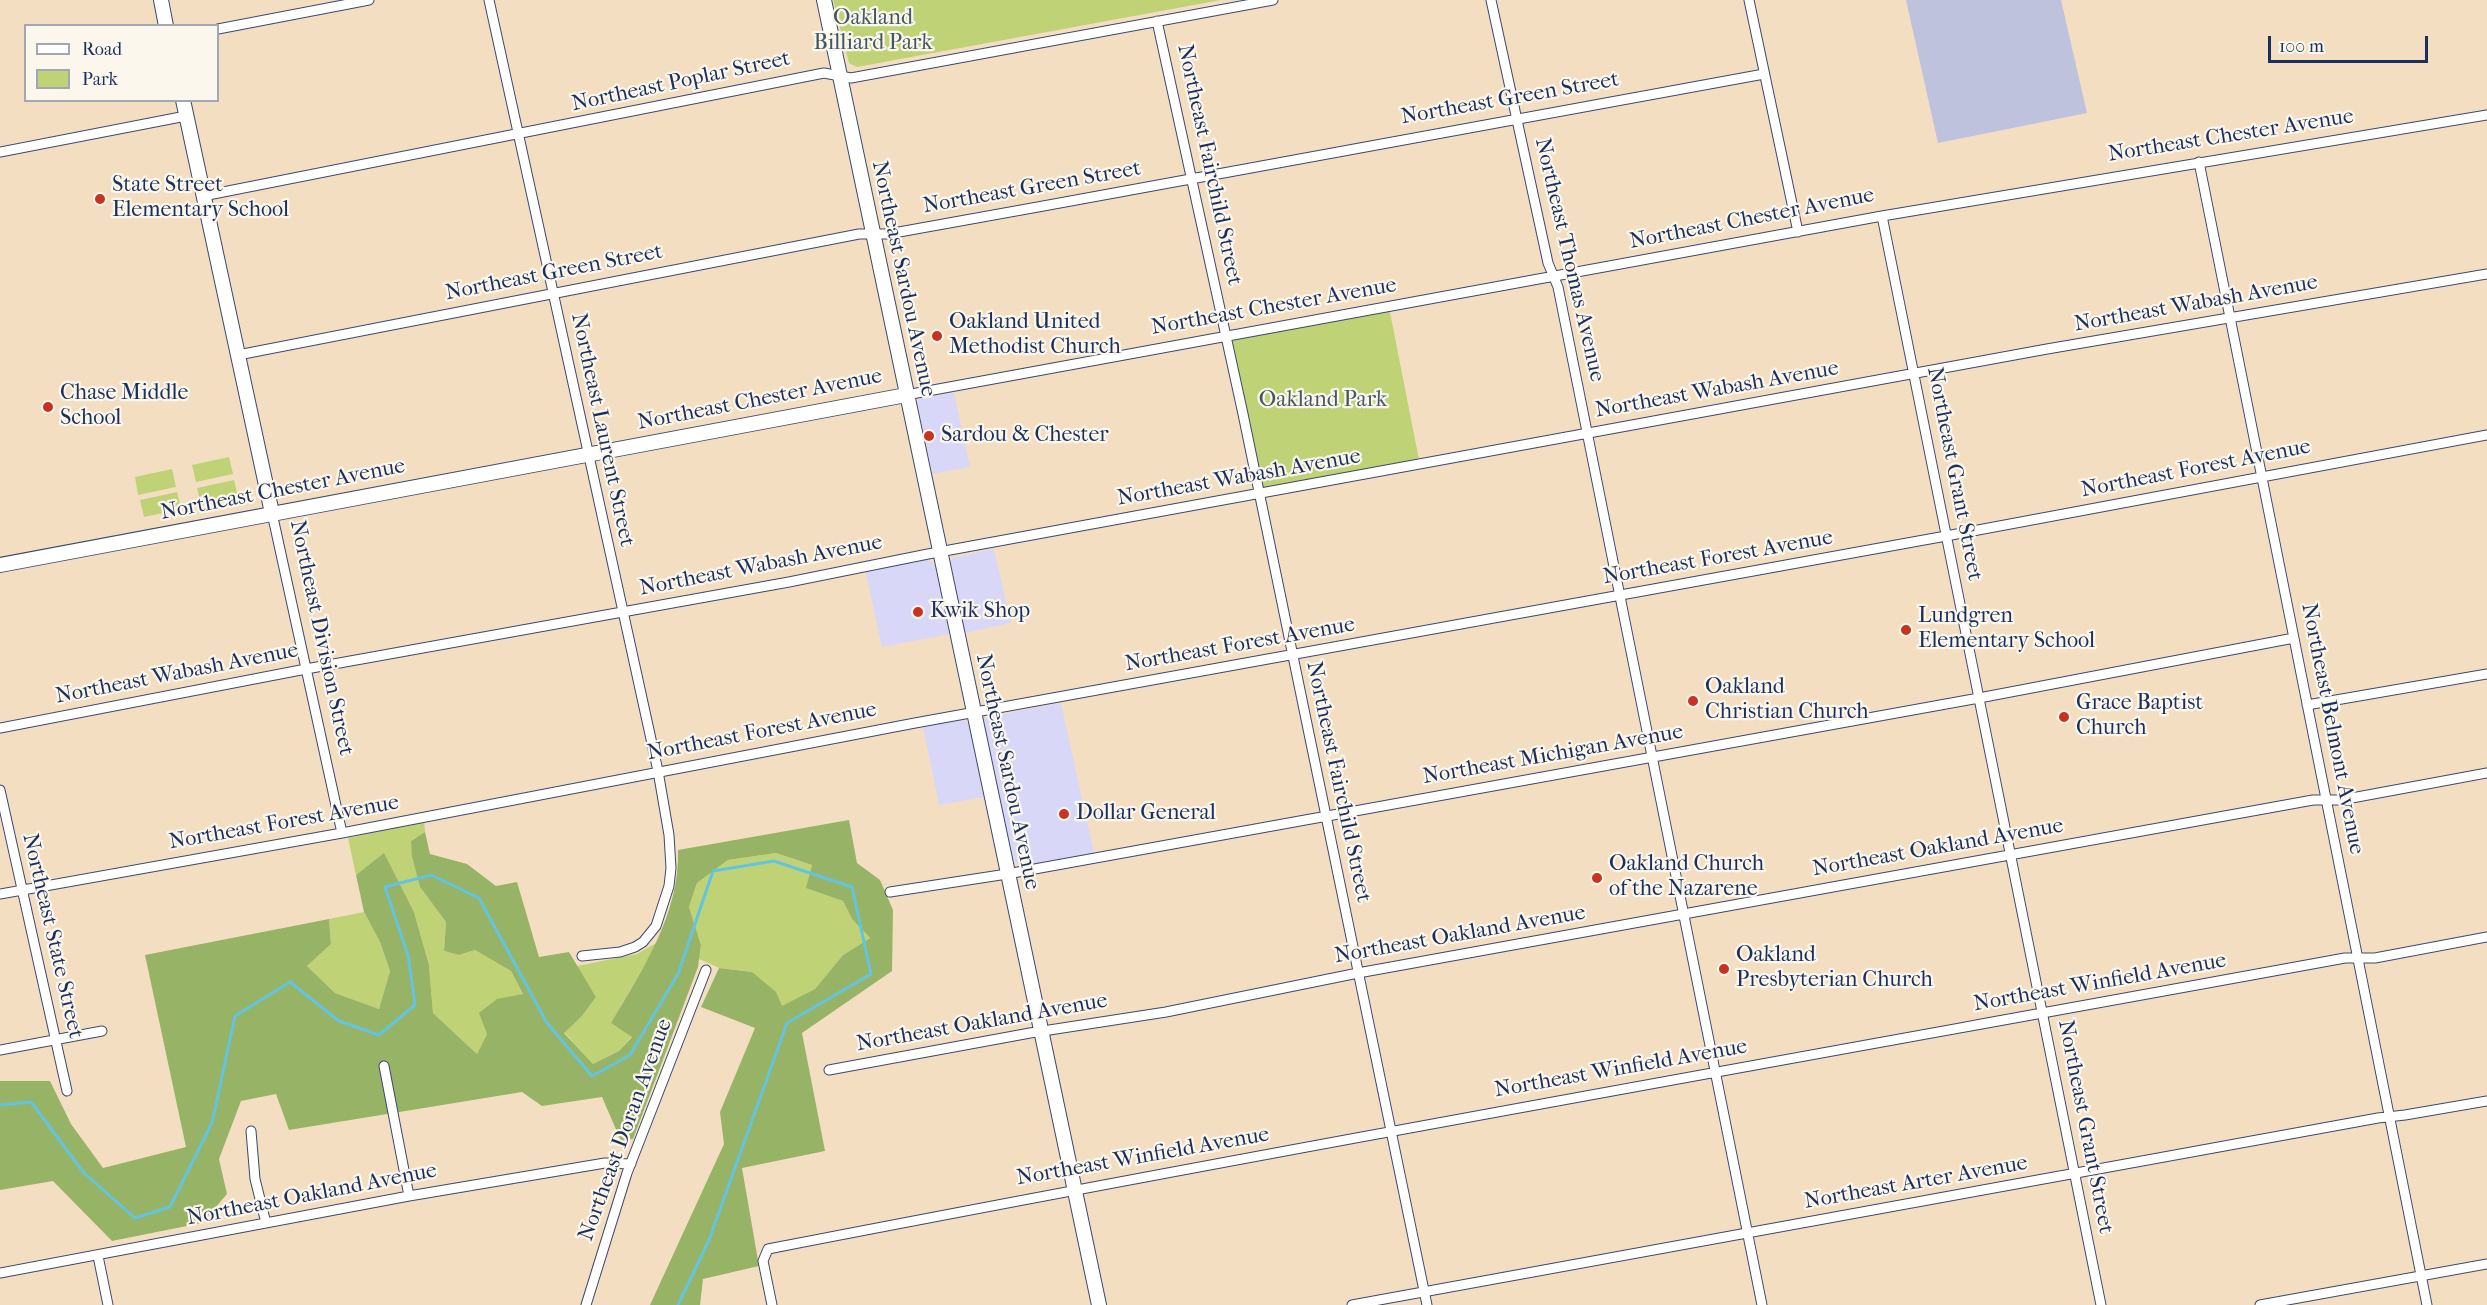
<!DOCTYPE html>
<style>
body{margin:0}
#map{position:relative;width:2487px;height:1305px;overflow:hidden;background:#f4dec2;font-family:"IM FELL French Canon",serif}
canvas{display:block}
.legend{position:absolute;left:24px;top:24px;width:195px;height:78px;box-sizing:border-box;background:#fbf7ec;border:2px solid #a1a7b3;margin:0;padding:8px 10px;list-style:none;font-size:18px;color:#1b2f5e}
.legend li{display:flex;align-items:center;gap:12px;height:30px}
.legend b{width:30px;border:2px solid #a1a7b3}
.scale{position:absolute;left:2268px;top:36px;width:160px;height:27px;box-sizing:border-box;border:3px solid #1b2f5e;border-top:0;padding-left:8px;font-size:18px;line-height:21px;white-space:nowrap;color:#1b2f5e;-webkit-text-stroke:4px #fbf7ec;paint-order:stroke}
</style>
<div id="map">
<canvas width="2487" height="1305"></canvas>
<ul class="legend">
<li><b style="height:8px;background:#fff"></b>Road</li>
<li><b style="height:16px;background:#bfd275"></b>Park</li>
</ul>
<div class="scale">100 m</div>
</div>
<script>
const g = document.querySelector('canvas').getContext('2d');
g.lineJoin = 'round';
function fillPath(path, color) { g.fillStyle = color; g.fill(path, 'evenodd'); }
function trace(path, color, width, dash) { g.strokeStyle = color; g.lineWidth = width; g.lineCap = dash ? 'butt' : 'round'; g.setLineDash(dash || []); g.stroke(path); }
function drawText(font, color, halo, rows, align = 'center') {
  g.font = font + ' "IM FELL French Canon",serif'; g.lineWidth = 4.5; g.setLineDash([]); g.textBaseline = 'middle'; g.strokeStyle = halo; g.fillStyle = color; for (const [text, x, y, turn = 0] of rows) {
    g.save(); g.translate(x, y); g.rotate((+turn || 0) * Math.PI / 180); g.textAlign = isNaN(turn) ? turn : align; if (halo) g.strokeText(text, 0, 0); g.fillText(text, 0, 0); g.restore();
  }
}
fillPath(new Path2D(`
 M954,393l16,74 -38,7 -15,-73 4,-3z
 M994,549l17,74 -47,10 -14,-70 2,-5z
 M927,559l8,6 15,69 -68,13 -17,-77z
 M1061,703l33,150 -69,12 -7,-1 -6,-5 -28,-133v-8z
 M960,720l6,1 4,6 14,70 -45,8 -16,-78z`), '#d8d7f8');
fillPath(new Path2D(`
 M1906,0h155l26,113 -149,30z`), '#bfc2dd');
fillPath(new Path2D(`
 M833,0h388l-364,67 -8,-4z
 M1389,307l31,158 -161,29 -32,-157z
 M229,457l4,17 -37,8 -4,-17z
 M172,469l4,18 -38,8 -3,-18z
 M234,480l4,17 -37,8 -4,-17z
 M177,492l4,17 -37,8 -4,-17z
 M424,821l1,11 -14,9 9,46 26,35 -2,29 15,4 16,-5 36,21 12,23 -26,6 -10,34 -10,20 -44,-41 -4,-48 -15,-53 -30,-58 -28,21 -8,-37z
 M776,853l36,12 -5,23 36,13 9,18 18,19 -27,17 -28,34 -33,18 -30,-35 -33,-4 -20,-9 2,-14 -12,-38 8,-24 31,-23z
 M364,912l16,30 10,29 -11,38 -44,-16 -28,-27 24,-22 -2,-25z
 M658,942l-47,81 21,13 -13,15 -26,13 -29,-32 18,-16 14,-19 -19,-31 60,-12z`), '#bfd275');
fillPath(new Path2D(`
 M849,820l8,43 23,17 13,30 -1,61 -90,62 23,118 -83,17 17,98 -56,13 -3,26h-50l74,-161 -4,-32 35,-84 -54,-21 18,-39 33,4 24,20 6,14 33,-17 28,-34 27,-17 -18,-19 -9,-18 -37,-13 6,-23 -36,-12 -48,7 -31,23 -8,24 12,38 -3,22 -65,172 -12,2 -19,-44 -60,9 -20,-14 -233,38 -13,-36 -35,7 -22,58 8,35 -25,29 -90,18 -59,-60 -53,9v-109h50l21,43 32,44 83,-21 -41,-192 184,-36 2,25 -24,22 28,27 44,16 11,-38 -10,-29 -16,-30 -8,-37 28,-22 30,59 15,53 4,48 44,41 10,-20 -8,-21 18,-14 26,-5 -12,-23 -36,-21 -16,5 -15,-4 2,-29 -26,-35 -8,-31 -1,-15 14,-9 5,22 37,10 29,22 21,-4 22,75 30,-5 27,45 -14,19 -18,17 29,31 26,-13 13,-14 -21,-14c31,-53 69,-109 67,-173z`), '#97b466');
trace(new Path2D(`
 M0,1105l31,-3 53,71 51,45 35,-11 42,-84 23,-107 55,-34 49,39 40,14 36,-30 -7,-50 -23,-68 46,-12 48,23 68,125 45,53 38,-21 48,-81 35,-103 61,-10 78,26 19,87 -84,49 -78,217 -31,65`), '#62c4e0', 3);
const street = new Path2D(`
 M489,0l169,771 11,64 2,33 -2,18 -13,40 -13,16 -8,5 -15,5 -38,4
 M1491,0l57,263 10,24 204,1018
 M1749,0l49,232
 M1157,21l86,393 184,891
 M218,29l151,-29
 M0,152l186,-36
 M2199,162l228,1143
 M203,196l621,-123 27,5 422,-78
 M1882,216l219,1089
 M238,355l621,-121h29c292,-52 583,-108 876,-160
 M906,395l976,-179 605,-101
 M272,513l70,320
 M2307,705l180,-31
 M0,728l306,-59 483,-87 139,-28 1119,-205 440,-75
 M0,790l67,301
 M890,892l117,-18 972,-176 315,-60
 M0,894l342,-61 573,-110 1031,-187 541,-101
 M0,1050l102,-19
 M384,1066l25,130
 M829,1070l201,-37 136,-21 192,-39 955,-173h28l146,-27
 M251,1131l4,48 11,44
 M98,1256l10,49
 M0,1273l409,-77 196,-33 26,1
 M586,1305l41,-132 79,-203
 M772,1305l-9,-44 5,-12c525,-102 1051,-195 1577,-291h30l112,-21
 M1352,1305l1026,-187 27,-3 82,-14
 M2260,1305l227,-41`);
const secondary = new Path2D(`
 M161,0l5,26
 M824,0l275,1305
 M183,100l89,413
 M0,565l906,-170`);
trace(street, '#3c496d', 11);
trace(secondary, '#3c496d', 16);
trace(street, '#fff', 9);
trace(secondary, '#fff', 14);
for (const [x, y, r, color] of [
 [100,199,6,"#c8321e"],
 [937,336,6,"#c8321e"],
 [48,407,6,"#c8321e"],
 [929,436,6,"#c8321e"],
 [918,612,6,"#c8321e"],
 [1906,630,6,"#c8321e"],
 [1693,701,6,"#c8321e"],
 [2064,717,6,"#c8321e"],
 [1064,814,6,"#c8321e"],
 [1597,878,6,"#c8321e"],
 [1724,969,6,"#c8321e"]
]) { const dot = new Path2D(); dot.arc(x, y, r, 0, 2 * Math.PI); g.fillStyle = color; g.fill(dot); trace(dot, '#fbf7ec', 2); }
drawText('22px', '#445864', '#fbf7ec', [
 ["Oakland",873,19],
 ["Billiard Park",873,44],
 ["Oakland Park",1323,401]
]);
drawText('22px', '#1b2f5e', '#fbf7ec', [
 ["Northeast Poplar Street",681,82,-12],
 ["Northeast Green Street",1510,99,-10],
 ["Northeast Chester Avenue",2231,136,-9],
 ["Northeast Fairchild Street",1209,165,78],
 ["Northeast Green Street",1032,188,-10],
 ["Northeast Chester Avenue",1752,219,-11],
 ["Northeast Thomas Avenue",1569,260,77],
 ["Northeast Green Street",554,273,-11],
 ["Northeast Sardou Avenue",903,279,78],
 ["Northeast Wabash Avenue",2196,304,-10],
 ["Northeast Chester Avenue",1274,307,-10],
 ["Northeast Wabash Avenue",1717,390,-10],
 ["Northeast Chester Avenue",760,400,-11],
 ["Northeast Laurent Street",602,430,78],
 ["Northeast Forest Avenue",2196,469,-11],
 ["Northeast Grant Street",1954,474,79],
 ["Northeast Wabash Avenue",1239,478,-10],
 ["Northeast Chester Avenue",283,490,-11],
 ["Northeast Forest Avenue",1718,558,-10],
 ["Northeast Wabash Avenue",761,566,-11],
 ["Northeast Division Street",321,638,78],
 ["Northeast Forest Avenue",1240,645,-10],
 ["Northeast Wabash Avenue",177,674,-11],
 ["Northeast Belmont Avenue",2332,729,79],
 ["Northeast Forest Avenue",762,732,-11],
 ["Northeast Michigan Avenue",1553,755,-10],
 ["Northeast Sardou Avenue",1007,772,78],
 ["Northeast Fairchild Street",1338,782,78],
 ["Northeast Forest Avenue",284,823,-10],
 ["Northeast Oakland Avenue",1938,848,-10],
 ["Northeast Oakland Avenue",1460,935,-10],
 ["Northeast State Street",52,936,77],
 ["Northeast Winfield Avenue",2100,983,-10],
 ["Northeast Oakland Avenue",982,1023,-10],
 ["Northeast Winfield Avenue",1621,1069,-10],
 ["Northeast Grant Street",2085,1127,79],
 ["Northeast Doran Avenue",626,1130,-70],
 ["Northeast Winfield Avenue",1143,1157,-10],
 ["Northeast Arter Avenue",1916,1183,-10],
 ["Northeast Oakland Avenue",312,1195,-11]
]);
drawText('22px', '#1b2f5e', '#fbf7ec', [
 ["State Street",112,186],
 ["Elementary School",112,211],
 ["Oakland United",949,323],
 ["Methodist Church",949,348],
 ["Chase Middle",60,394],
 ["School",60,419],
 ["Sardou & Chester",941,436],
 ["Kwik Shop",930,612],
 ["Lundgren",1918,617],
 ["Elementary School",1918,642],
 ["Oakland",1705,688],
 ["Christian Church",1705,713],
 ["Grace Baptist",2076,704],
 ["Church",2076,729],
 ["Dollar General",1076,814],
 ["Oakland Church",1609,865],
 ["of the Nazarene",1609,890],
 ["Oakland",1736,956],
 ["Presbyterian Church",1736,981]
], 'left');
</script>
